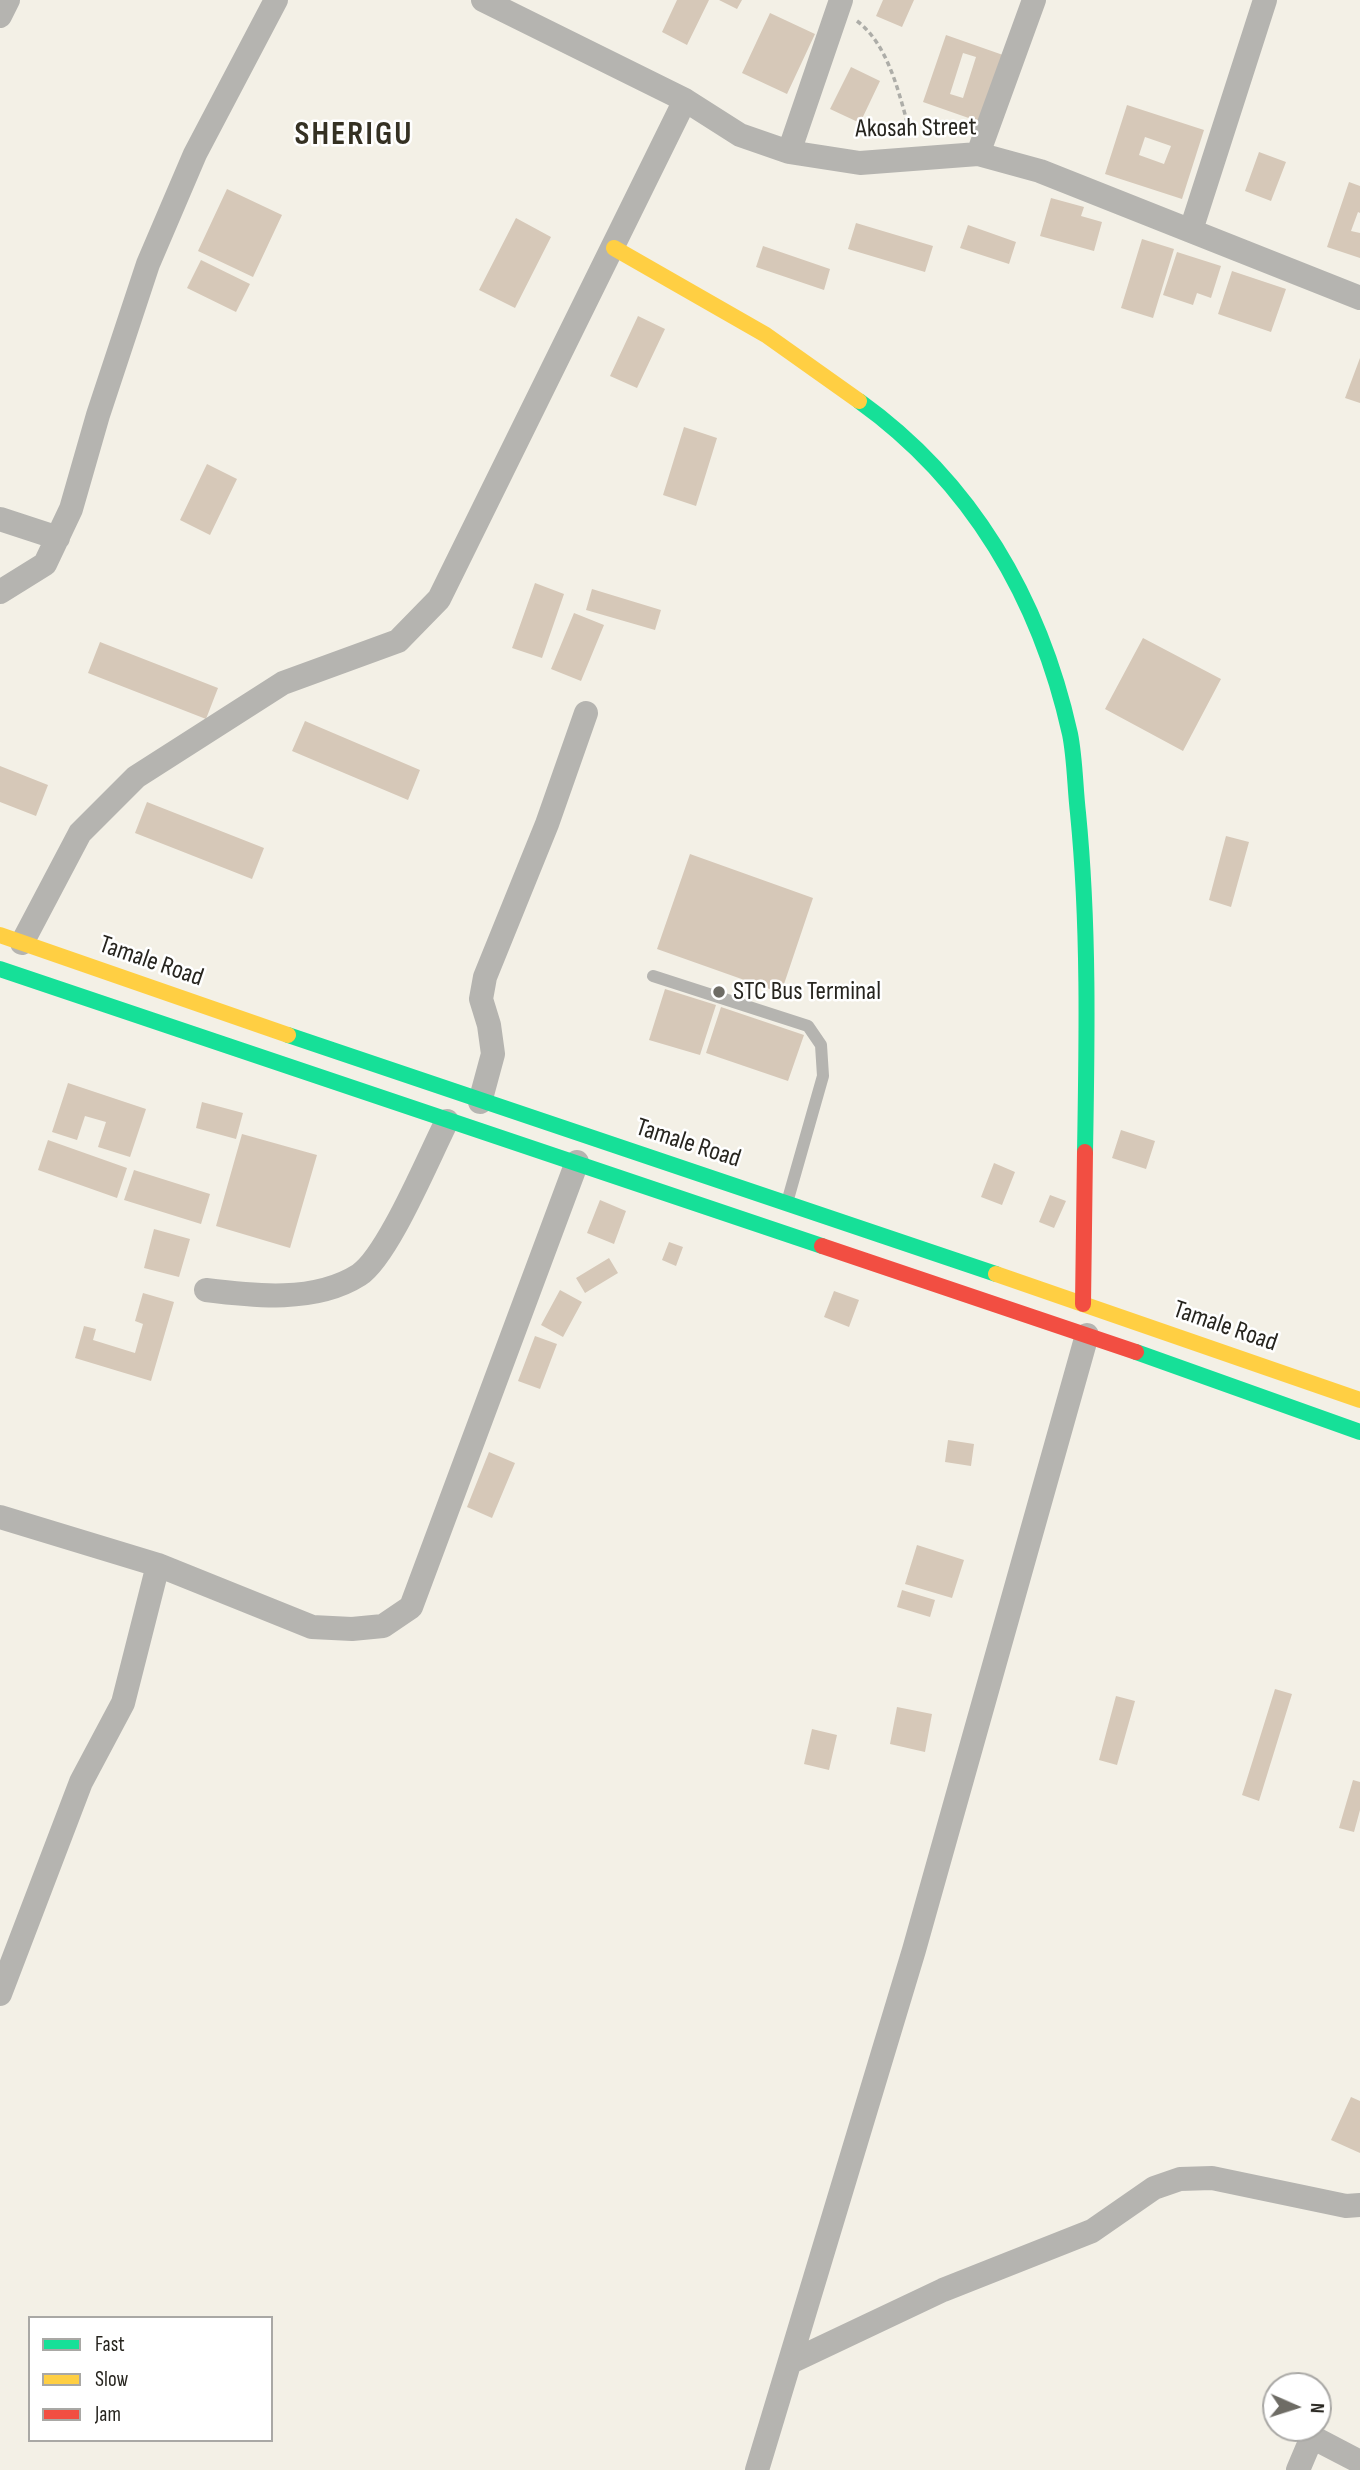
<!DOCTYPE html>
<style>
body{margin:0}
#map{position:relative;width:1360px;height:2470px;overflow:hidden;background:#f3f0e6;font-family:"Sofia Sans Condensed",sans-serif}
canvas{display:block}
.legend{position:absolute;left:28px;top:2316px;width:245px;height:126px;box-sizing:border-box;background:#fff;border:2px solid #a9a8a5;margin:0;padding:9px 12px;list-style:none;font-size:21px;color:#27251f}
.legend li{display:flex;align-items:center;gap:14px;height:35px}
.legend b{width:35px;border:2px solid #a9a8a5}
.north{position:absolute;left:1262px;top:2372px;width:70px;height:70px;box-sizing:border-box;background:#fff;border:2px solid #a9a8a5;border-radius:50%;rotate:93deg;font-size:19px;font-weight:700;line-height:28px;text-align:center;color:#27251f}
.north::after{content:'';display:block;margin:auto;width:24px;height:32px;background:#6e6c65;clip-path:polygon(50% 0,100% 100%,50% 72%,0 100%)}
</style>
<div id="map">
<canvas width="1360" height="2470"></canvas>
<ul class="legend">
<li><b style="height:9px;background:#16e098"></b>Fast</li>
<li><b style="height:9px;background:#ffcf43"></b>Slow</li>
<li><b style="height:9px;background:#f24e42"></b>Jam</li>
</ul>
<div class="north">N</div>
</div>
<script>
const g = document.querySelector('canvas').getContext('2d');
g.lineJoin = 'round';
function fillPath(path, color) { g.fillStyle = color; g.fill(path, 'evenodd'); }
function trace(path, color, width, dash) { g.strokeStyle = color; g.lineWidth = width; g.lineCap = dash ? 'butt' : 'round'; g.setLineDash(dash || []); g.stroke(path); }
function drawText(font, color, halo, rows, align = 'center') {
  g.font = font + ' "Sofia Sans Condensed",sans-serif'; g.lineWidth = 5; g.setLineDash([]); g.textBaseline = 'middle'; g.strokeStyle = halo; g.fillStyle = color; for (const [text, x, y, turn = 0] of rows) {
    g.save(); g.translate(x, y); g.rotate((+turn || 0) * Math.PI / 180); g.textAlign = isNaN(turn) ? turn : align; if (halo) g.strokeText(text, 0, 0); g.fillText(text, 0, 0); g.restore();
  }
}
fillPath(new Path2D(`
 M677,0h32l-22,45 -25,-13z
 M719,0h23l-5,9z
 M883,0h31l-12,27 -26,-11z
 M770,13l45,21 -28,60 -45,-21z
 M946,35l57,20 -23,67 -57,-20zM963,53l13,4 -13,41 -13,-4z
 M851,67l29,14 -20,42 -30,-14z
 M1127,105l77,25 -22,69 -77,-25zM1145,137l26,9 -7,18 -25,-9z
 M1259,152l27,10 -15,39 -26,-10z
 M1349,182l11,4v27l-2,-1 -7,19 9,2v25l-33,-11z
 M227,189l55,26 -29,62 -55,-26z
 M1051,198l33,9 -3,9 21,6 -8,29 -54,-15z
 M516,218l35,19 -36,71 -36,-18z
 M856,223l77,23 -8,26 -77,-23z
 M968,225l48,17 -7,22 -49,-16z
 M1142,239l32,10 -21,69 -32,-10z
 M763,246l67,23 -6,21 -68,-23z
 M1177,252l44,14 -10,32 -14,-5 -4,12 -30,-10z
 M201,260l49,24 -14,28 -49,-24z
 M1232,271l54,18 -15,43 -53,-18z
 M638,316l27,13 -28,59 -27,-12z
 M1360,358v45l-15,-5z
 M684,427l33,11 -21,68 -33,-11z
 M207,464l30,15 -27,56 -30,-15z
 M535,583l29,11 -22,64 -30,-10z
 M592,589l69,21 -6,20 -69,-20z
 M574,613l30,12 -23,56 -30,-12z
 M1143,638l78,41 -38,72 -78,-42z
 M100,642l118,46 -12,31 -118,-46z
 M305,721l115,49 -12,30 -116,-49z
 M0,766l48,19 -12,31 -36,-14z
 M147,802l117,46 -12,31 -117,-46z
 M1226,836l23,6 -18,65 -22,-7z
 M690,854l123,44 -32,95 -124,-44z
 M665,989l51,16 -16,50 -51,-15z
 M721,1007l83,28 -16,46 -82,-28z
 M68,1083l78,26 -16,48 -32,-10 8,-25 -21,-6 -8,24 -25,-8z
 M202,1102l41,11 -7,26 -40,-11z
 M1121,1130l34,11 -9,28 -34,-11z
 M242,1134l75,21 -27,93 -74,-22z
 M48,1140l79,28 -10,30 -79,-28z
 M994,1163l21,9 -13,33 -21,-8z
 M134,1170l76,24 -9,30 -77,-24z
 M1050,1195l16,6 -12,27 -15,-6z
 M600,1200l26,11 -12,33 -27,-11z
 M154,1229l36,10 -11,38 -35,-9z
 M669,1242l14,5 -7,19 -14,-6z
 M609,1258l9,15 -33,20 -9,-15z
 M560,1290l22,12 -19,35 -22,-12z
 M834,1291l25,9 -10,27 -25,-10z
 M143,1293l31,9 -23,79 -76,-23 9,-32 12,3 -3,11 42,13 8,-29 -8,-3z
 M535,1336l22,8 -17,45 -22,-8z
 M948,1440l26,4 -3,22 -26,-4z
 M489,1452l26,11 -23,55 -25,-11z
 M917,1545l47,15 -12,38 -47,-14z
 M902,1590l33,10 -5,17 -33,-10z
 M1275,1689l17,5 -33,107 -17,-6z
 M1116,1696l19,5 -18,64 -18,-5z
 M897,1707l35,7 -7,38 -35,-8z
 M812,1729l25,6 -8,35 -25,-6z
 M1353,1780l7,2v28l-6,22 -15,-4z
 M1351,2097l9,4v52l-29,-13z`), '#d6c8b8');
trace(new Path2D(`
 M857,21c33,25 43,77 54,115`), '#adada8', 3.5, [5, 3.5]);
trace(new Path2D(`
 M653,976l155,50 13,19 2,31 -35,123`), '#b5b4b0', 12);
trace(new Path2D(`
 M483,0l202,100 55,35 49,17 71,11 118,-9 62,17 320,127
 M0,16l8,-16
 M789,152l52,-152
 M978,154l56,-154
 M1191,230l74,-230
 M0,519l58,19
 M0,592l45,-28 26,-55 27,-94 50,-151 47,-110 81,-154
 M22,943l58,-110 56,-56 147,-94 115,-42 41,-42 246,-499
 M480,1102l13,-48 -4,-29 -8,-26 4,-22 62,-153 39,-111
 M206,1290c48,6 109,13 153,-15 29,-19 70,-119 88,-154
 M0,1517l158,48 154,62 40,2 31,-3 28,-19 166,-445
 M0,1994l81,-212 42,-79 35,-138
 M793,2361l150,-71 149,-59 62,-43 26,-9 32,-1 134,28 14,-1
 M757,2470l157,-520 173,-615
 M1298,2470l14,-33 48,25`), '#b5b4b0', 24);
trace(new Path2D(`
 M859,401c113,81 181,198 211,333 5,25 5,53 8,79 11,112 9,226 7,339
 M0,969l822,277
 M288,1035l708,239
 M1136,1352l224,80`), '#16e098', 16);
trace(new Path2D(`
 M614,248l152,87 93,66
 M0,935l288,100
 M996,1274l364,126`), '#ffcf43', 16);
trace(new Path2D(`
 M822,1246l314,106
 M1083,1304l2,-152`), '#f24e42', 16);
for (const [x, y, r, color] of [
 [719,992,7,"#6e6c65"]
]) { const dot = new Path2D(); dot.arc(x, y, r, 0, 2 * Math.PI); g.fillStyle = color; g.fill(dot); trace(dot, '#fff', 2.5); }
drawText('26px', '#27251f', '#fff', [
 ["Akosah Street",916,129,-1],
 ["Tamale Road",151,962,19],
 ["Tamale Road",688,1144,18],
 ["Tamale Road",1225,1327,19]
]);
drawText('26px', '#27251f', '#fff', [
 ["STC Bus Terminal",733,992]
], 'left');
g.letterSpacing = '2px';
drawText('bold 33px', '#353123', '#fff', [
 ["SHERIGU",354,136]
]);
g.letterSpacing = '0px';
</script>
